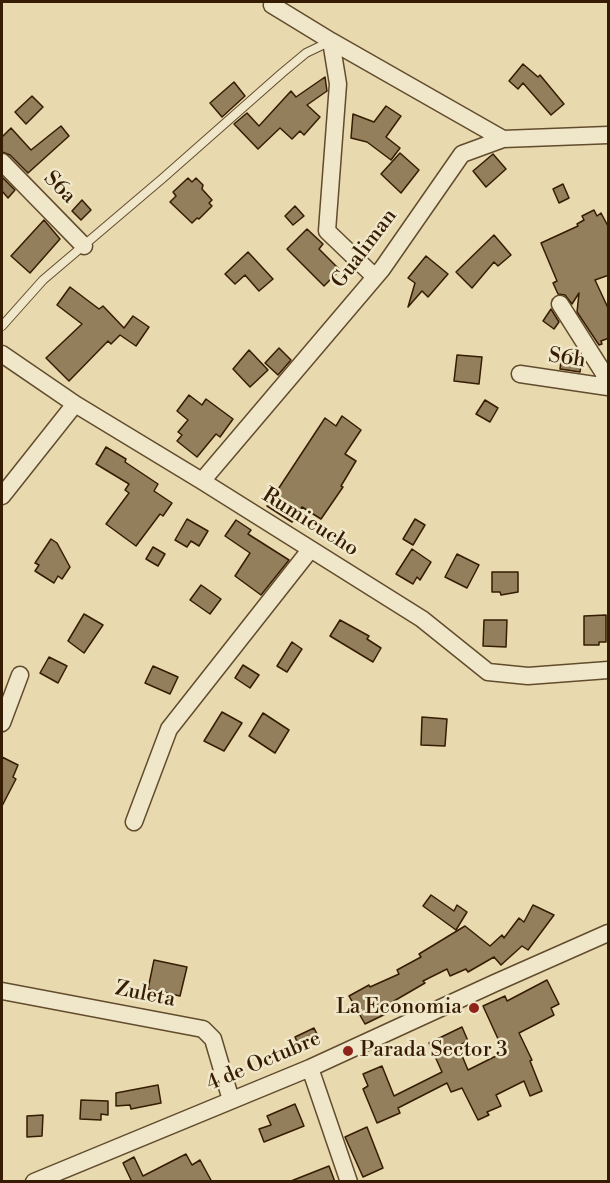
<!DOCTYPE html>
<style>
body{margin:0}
#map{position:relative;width:610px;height:1183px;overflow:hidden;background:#e8daae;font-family:"Libre Bodoni",serif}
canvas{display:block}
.frame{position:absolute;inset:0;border:3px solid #361c02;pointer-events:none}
</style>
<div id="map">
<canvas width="610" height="1183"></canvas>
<div class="frame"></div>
</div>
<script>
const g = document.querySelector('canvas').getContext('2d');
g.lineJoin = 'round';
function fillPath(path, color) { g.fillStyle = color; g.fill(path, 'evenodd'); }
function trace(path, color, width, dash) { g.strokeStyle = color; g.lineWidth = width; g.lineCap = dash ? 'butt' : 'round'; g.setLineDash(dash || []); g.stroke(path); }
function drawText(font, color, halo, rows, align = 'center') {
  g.font = font + ' "Libre Bodoni",serif'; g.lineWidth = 5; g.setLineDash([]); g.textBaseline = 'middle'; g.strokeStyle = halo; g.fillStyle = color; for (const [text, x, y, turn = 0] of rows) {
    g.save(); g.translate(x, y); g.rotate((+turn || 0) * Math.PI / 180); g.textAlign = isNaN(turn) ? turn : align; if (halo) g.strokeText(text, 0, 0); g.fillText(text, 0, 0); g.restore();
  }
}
const building = new Path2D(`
 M523,64l15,13 2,-2 24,29 -13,11 -28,-32 -5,6 -9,-8z
 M325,77l2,14 -20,14 13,12 -16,18 -4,-4 -8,8 -12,-11 -22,21 -24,-25 13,-11 12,13 32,-35 5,6z
 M234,82l11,14 -23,21 -12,-14z
 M32,96l11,11 -17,17 -11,-12z
 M386,106l15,10 -15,21 14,11 -9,12 -24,-18 -16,-4 2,-24 21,8z
 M61,126l8,10 -41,37 -18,-18 -8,-3v-15l9,-9 20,22z
 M400,153l19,17 -18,23 -20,-19z
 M493,154l13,15 -20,18 -13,-16z
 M2,177l13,13 -7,8 -6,-7z
 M188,178l4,4 4,-4 7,7 -1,4 10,11 -3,3 3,3 -13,13 -2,-1 -5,5 -22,-21 6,-6 -3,-4z
 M563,184l6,14 -10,5 -6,-14z
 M82,200l9,10 -10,10 -9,-9z
 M295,206l9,10 -11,9 -8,-9z
 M594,210l3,6 4,-3 8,15v47l-14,5 14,30v28l-8,3 1,3 -3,1 -22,-33 2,-19 -7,11 -7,-9 -7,-1 -5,-11 4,-2 -16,-38 37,-17 -1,-2 7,-4 -2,-4z
 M44,220l16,19 -30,34 -19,-17z
 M307,229l16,15 -4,5 21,21 -16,16 -37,-37z
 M494,235l17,20 -13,11 -4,-4 -22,26 -16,-16z
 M248,252l25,27 -14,12 -14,-16 -10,9 -10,-10z
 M426,256l22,18 -20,23 -6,-6 -14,16 7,-24 -7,-5z
 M70,287l29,22 4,-3 21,22 9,-12 16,11 -13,19 -16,-11 -9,9 -3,-3 -39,40 -23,-23 36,-34 -25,-19z
 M551,309l8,13 -5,7 -11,-8z
 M279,348l12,12 -13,15 -13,-12z
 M249,350l19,20 -18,17 -17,-18z
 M562,353l17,1 3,4 -2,14 -20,-3z
 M457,355l25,2 -3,27 -25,-3z
 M189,395l13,10 4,-6 27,20 -13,18 -4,-3 -19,23 -20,-16 5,-6 -4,-3 10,-12 -11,-9z
 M485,400l13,8 -8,14 -14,-8z
 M342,416l19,14 -16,24 11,7 -15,25 2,1 -22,32 -19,-12 -10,15 -25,-16 58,-88 11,8z
 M106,447l20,12 -1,3 33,22 -4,7 18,12 -9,13 -3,-2 -24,32 -30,-22 23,-31 -4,-3 4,-6 -33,-20z
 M187,519l21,12 -9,15 -8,-5 -4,6 -12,-7z
 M415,519l10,6 -12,20 -10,-6z
 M236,520l15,10 -3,4 41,26 -28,35 -26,-19 15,-23 -25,-17z
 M51,539l6,4 13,24 -8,12 -4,-3 -4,7 -19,-12 4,-6 -4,-2z
 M153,547l12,7 -7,12 -12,-7z
 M412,549l19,13 -11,18 -3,-3 -4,7 -17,-10z
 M457,554l22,11 -12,23 -22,-11z
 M492,572h26v20l-17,3 -1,-3h-8z
 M201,585l20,14 -11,15 -20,-14z
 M84,614l19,11 -19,28 -16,-12z
 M606,615v27h-7v3h-15v-29z
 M340,620l29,16 -2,3 14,9 -8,14 -43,-26z
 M484,620h23l-1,27 -23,-1z
 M292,642l10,7 -15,23 -10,-6z
 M49,657l18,9 -9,17 -18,-10z
 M243,665l16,10 -9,13 -15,-10z
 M153,666l25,11 -8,17 -25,-11z
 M222,712l20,11 -18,28 -20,-10z
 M263,713l26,17 -14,23 -26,-17z
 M422,717l25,2 -2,27 -24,-1z
 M2,757l16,8 -5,12 3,2 -14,27z
 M431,895l23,16 3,-6 10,7 -11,18 -33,-24z
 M533,905l21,10 -26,35 -6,-4 -21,19 -7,-8 -26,15 -2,-3 -16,7 -3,-7 -24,12 2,2 -31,18 4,7 -33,16 -16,-28 20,-11 1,2 29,-13 -2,-4 24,-13 -2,-3 46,-28 25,20 12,-11 2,3 15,-20 5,4z
 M154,960l33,7 -7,29 -32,-7z
 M547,980l12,24 -8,4 3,7 -35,18 13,27 -2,1 12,30 -12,5 -6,-15 -28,14 5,11 -14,6 2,3 -11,5 -16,-32 -11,4 -4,-9 -49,25 2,5 -23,10 -14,-34 5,-3 -5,-12 19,-8 12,30 48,-24 -13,-29 33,-16 6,14 -10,5 10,24 36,-18 -21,-46 22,-10 2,5z
 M314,1028l7,14 -14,7 -2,-4 -5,3 -5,-11z
 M158,1085l3,18 -30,6 -1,-4 -14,1v-13z
 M81,1100l27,1v14l-7,-1v6l-21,-1z
 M295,1104l9,22 -40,16 -5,-13 12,-4 -4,-9z
 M43,1115l-1,21 -15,1v-21z
 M367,1127l16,41 -20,9 -18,-40z
 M186,1154l6,11 8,-5 12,22h-80l-9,-19 11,-6 9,19z
 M329,1166l6,16h-43l-1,-1z`);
fillPath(building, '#937f5b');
trace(building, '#361c02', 1.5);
const lane = new Path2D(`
 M2,326l41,-46 120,-102 119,-105 24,-20 25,-12`);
const street = new Path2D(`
 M272,5l59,36 172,98
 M331,41l7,43 -11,147 48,46
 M2,162l82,84
 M560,304l43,68 5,13
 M2,354l73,50 127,77 220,138 66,53 40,4 80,-6
 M520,374l88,13
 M202,481l180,-212 80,-115 41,-15 105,-4
 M2,496l73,-92
 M2,723l18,-48
 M134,822l35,-93 141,-179
 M2,991l201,38 10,10 18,61
 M310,1068l39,114
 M34,1182l276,-114 185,-85 113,-50`);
trace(lane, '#624c2d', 10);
trace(street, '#624c2d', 19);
trace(lane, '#f0e7ca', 8);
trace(street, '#f0e7ca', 16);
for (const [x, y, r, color] of [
 [474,1008,6,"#8f2418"],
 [348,1051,6,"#8f2418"]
]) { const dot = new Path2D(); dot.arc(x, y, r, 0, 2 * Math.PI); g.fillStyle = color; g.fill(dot); trace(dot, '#f0e7ca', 2); }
drawText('21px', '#361c02', '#f0e7ca', [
 ["S6a",59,188,45],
 ["Gualiman",365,249,-53],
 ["S6h",567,359,8],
 ["Rumicucho",310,523,32],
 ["Zuleta",145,995,11],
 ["4 de Octubre",264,1062,-23]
]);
drawText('21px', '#361c02', '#f0e7ca', [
 ["La Economia",462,1008],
 ["Parada Sector 3",360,1051,"left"]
], 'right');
</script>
